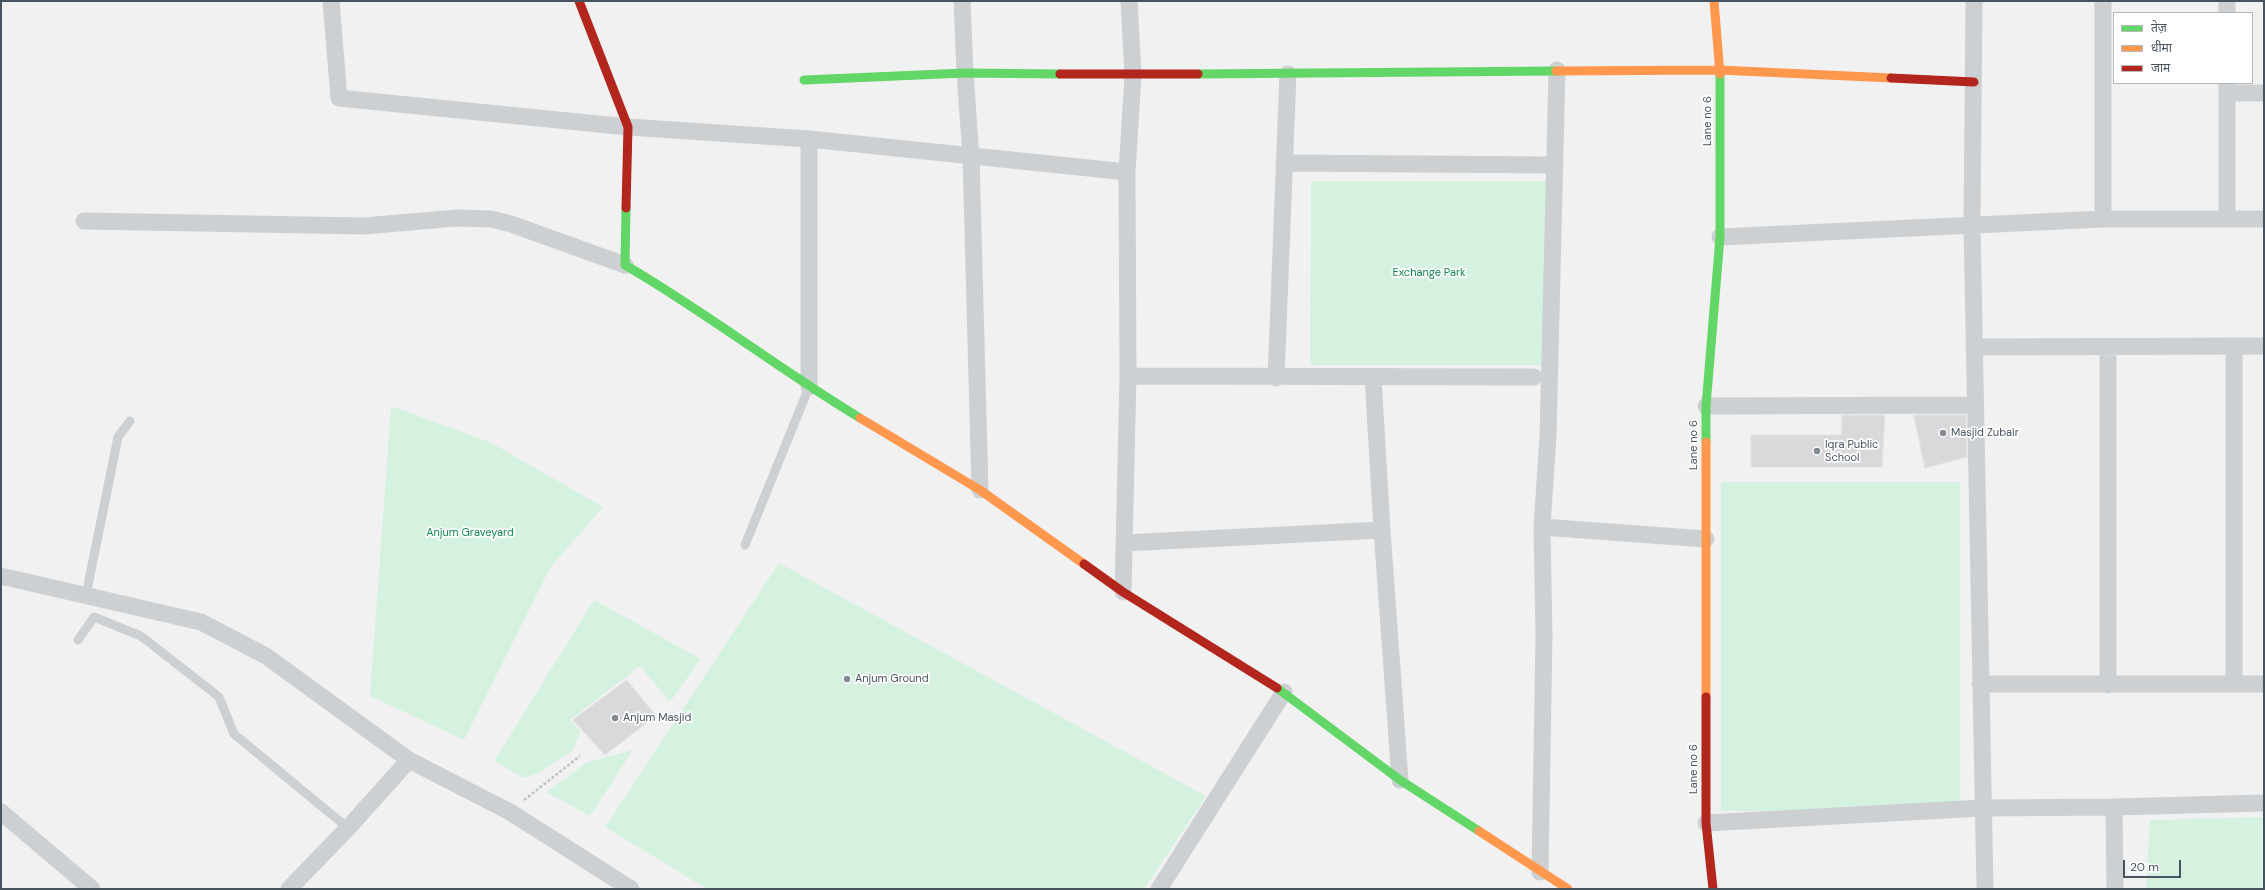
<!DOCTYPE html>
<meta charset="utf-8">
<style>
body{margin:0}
#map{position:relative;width:2265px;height:890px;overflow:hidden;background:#f2f1f1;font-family:"DM Sans","Noto Sans Devanagari",sans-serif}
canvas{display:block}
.frame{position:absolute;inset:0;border:2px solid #47535f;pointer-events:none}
.legend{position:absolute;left:2113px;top:12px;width:140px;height:72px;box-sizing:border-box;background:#fff;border:1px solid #b5babf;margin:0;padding:5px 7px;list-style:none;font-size:12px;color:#47535f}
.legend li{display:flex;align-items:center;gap:8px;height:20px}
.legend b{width:20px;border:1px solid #b5babf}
.scale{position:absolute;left:2123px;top:860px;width:58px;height:18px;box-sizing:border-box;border:2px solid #47535f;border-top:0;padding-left:5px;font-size:12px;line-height:14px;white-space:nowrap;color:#47535f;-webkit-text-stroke:3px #fff;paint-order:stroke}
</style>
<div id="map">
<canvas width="2265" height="890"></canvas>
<div class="frame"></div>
<ul class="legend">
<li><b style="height:5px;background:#63d668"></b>तेज़</li>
<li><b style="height:5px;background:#ff974d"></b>धीमा</li>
<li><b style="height:5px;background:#b3261e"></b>जाम</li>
</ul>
<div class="scale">20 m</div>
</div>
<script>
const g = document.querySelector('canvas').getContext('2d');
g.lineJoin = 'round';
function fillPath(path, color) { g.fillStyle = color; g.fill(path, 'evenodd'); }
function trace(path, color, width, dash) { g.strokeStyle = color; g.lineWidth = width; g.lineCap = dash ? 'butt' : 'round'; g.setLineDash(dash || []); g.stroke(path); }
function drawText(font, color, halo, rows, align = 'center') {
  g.font = font + ' "DM Sans",sans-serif'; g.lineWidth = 3.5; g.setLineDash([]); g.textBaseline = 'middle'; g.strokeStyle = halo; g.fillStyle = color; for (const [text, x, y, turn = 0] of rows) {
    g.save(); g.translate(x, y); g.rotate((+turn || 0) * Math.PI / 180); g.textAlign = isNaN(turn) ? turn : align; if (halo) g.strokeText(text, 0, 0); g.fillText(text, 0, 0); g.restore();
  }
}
fillPath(new Path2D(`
 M1311,181h237v184h-238z
 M391,406l99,36 113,65 -53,61 -86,172 -94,-44z
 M1721,482h239v329h-239z
 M779,563l427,233 -62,93h-437l-102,-62z
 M594,600l107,59 -31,43 -30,-36 -70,54 11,12 -8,18 -34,23 -15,5 -30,-17z
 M633,750l-43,66 -44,-24 42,-30z
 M2264,817v72h-118l4,-69z`), '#d5f2e1');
const building = new Path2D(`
 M1842,415h43l-3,52h-131v-32h90z
 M1914,415h52l1,42 -42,11z
 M627,680l29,36 -51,39 -32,-35z`);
fillPath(building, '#d9d9db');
trace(building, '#e3e3e4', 1);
trace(new Path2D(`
 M524,800l56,-44`), '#bac6c3', 2.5, [3, 2]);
trace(new Path2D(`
 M745,545l64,-158
 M86,595l32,-158 12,-16
 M78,640l16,-23 47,19 78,61 15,37 114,94`), '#cdd0d2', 9);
trace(new Path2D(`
 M331,1l8,97 289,29 181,12 318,33
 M962,1l3,72 6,84 9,333
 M1974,1l-2,224 13,664
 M2103,1v218
 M2227,1v12
 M2227,83v136
 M2227,93h37
 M809,139v248
 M1284,163l271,2
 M84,221l280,5 92,-8 35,1 20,5 114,41
 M1720,237l383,-18h161
 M1974,347l290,-1
 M1128,376l406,1
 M1373,377l9,153 18,250
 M1276,378l12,-304
 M1706,406l268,-1
 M1542,527l164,12
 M1124,543l258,-13
 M1,576l200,46 65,34 143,104
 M1123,592l5,-216 -1,-204 6,-97 -4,-74
 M1980,684h284
 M2234,684v-338
 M2108,685v-338
 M2114,807l1,82
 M1,812l91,77
 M1706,823l277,-15 131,-1 150,-4
 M1540,872l4,-236 -2,-109 6,-91 9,-366
 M289,889l59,-61 61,-68 101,52 121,77
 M1159,889l125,-197`), '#cdd0d2', 17);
trace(new Path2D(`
 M1198,74l358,-3
 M804,80l161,-7 95,1
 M626,208l-1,57c81,47 155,105 235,153
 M1706,442v-36l14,-169v-163
 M1277,688l123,92 79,51`), '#63d668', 9);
trace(new Path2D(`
 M1714,1l6,73
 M1556,71l164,-1 171,8
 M860,418l120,72 104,74
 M1706,442v255
 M1479,831l89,58`), '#ff974d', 9);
trace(new Path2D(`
 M579,1l49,126 -2,81
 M1060,74h138
 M1891,78l83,4
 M1084,564l39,28 154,96
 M1706,697v126l7,66`), '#b3261e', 9);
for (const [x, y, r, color] of [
 [1943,433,4,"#838a92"],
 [1817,451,4,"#838a92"],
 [847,679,4,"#838a92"],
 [615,718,4,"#838a92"]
]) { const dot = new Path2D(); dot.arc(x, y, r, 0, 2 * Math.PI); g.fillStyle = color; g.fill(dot); trace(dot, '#fff', 1.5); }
drawText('11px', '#47535f', '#fff', [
 ["Lane no 6",1708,121,-90],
 ["Lane no 6",1694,445,-90],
 ["Lane no 6",1694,769,-90]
]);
drawText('11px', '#118752', '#fff', [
 ["Exchange Park",1429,273],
 ["Anjum Graveyard",470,533]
]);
drawText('11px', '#47535f', '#fff', [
 ["Masjid Zubair",1951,433],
 ["Iqra Public",1825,445],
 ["School",1825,458],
 ["Anjum Ground",855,679],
 ["Anjum Masjid",623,718]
], 'left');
</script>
